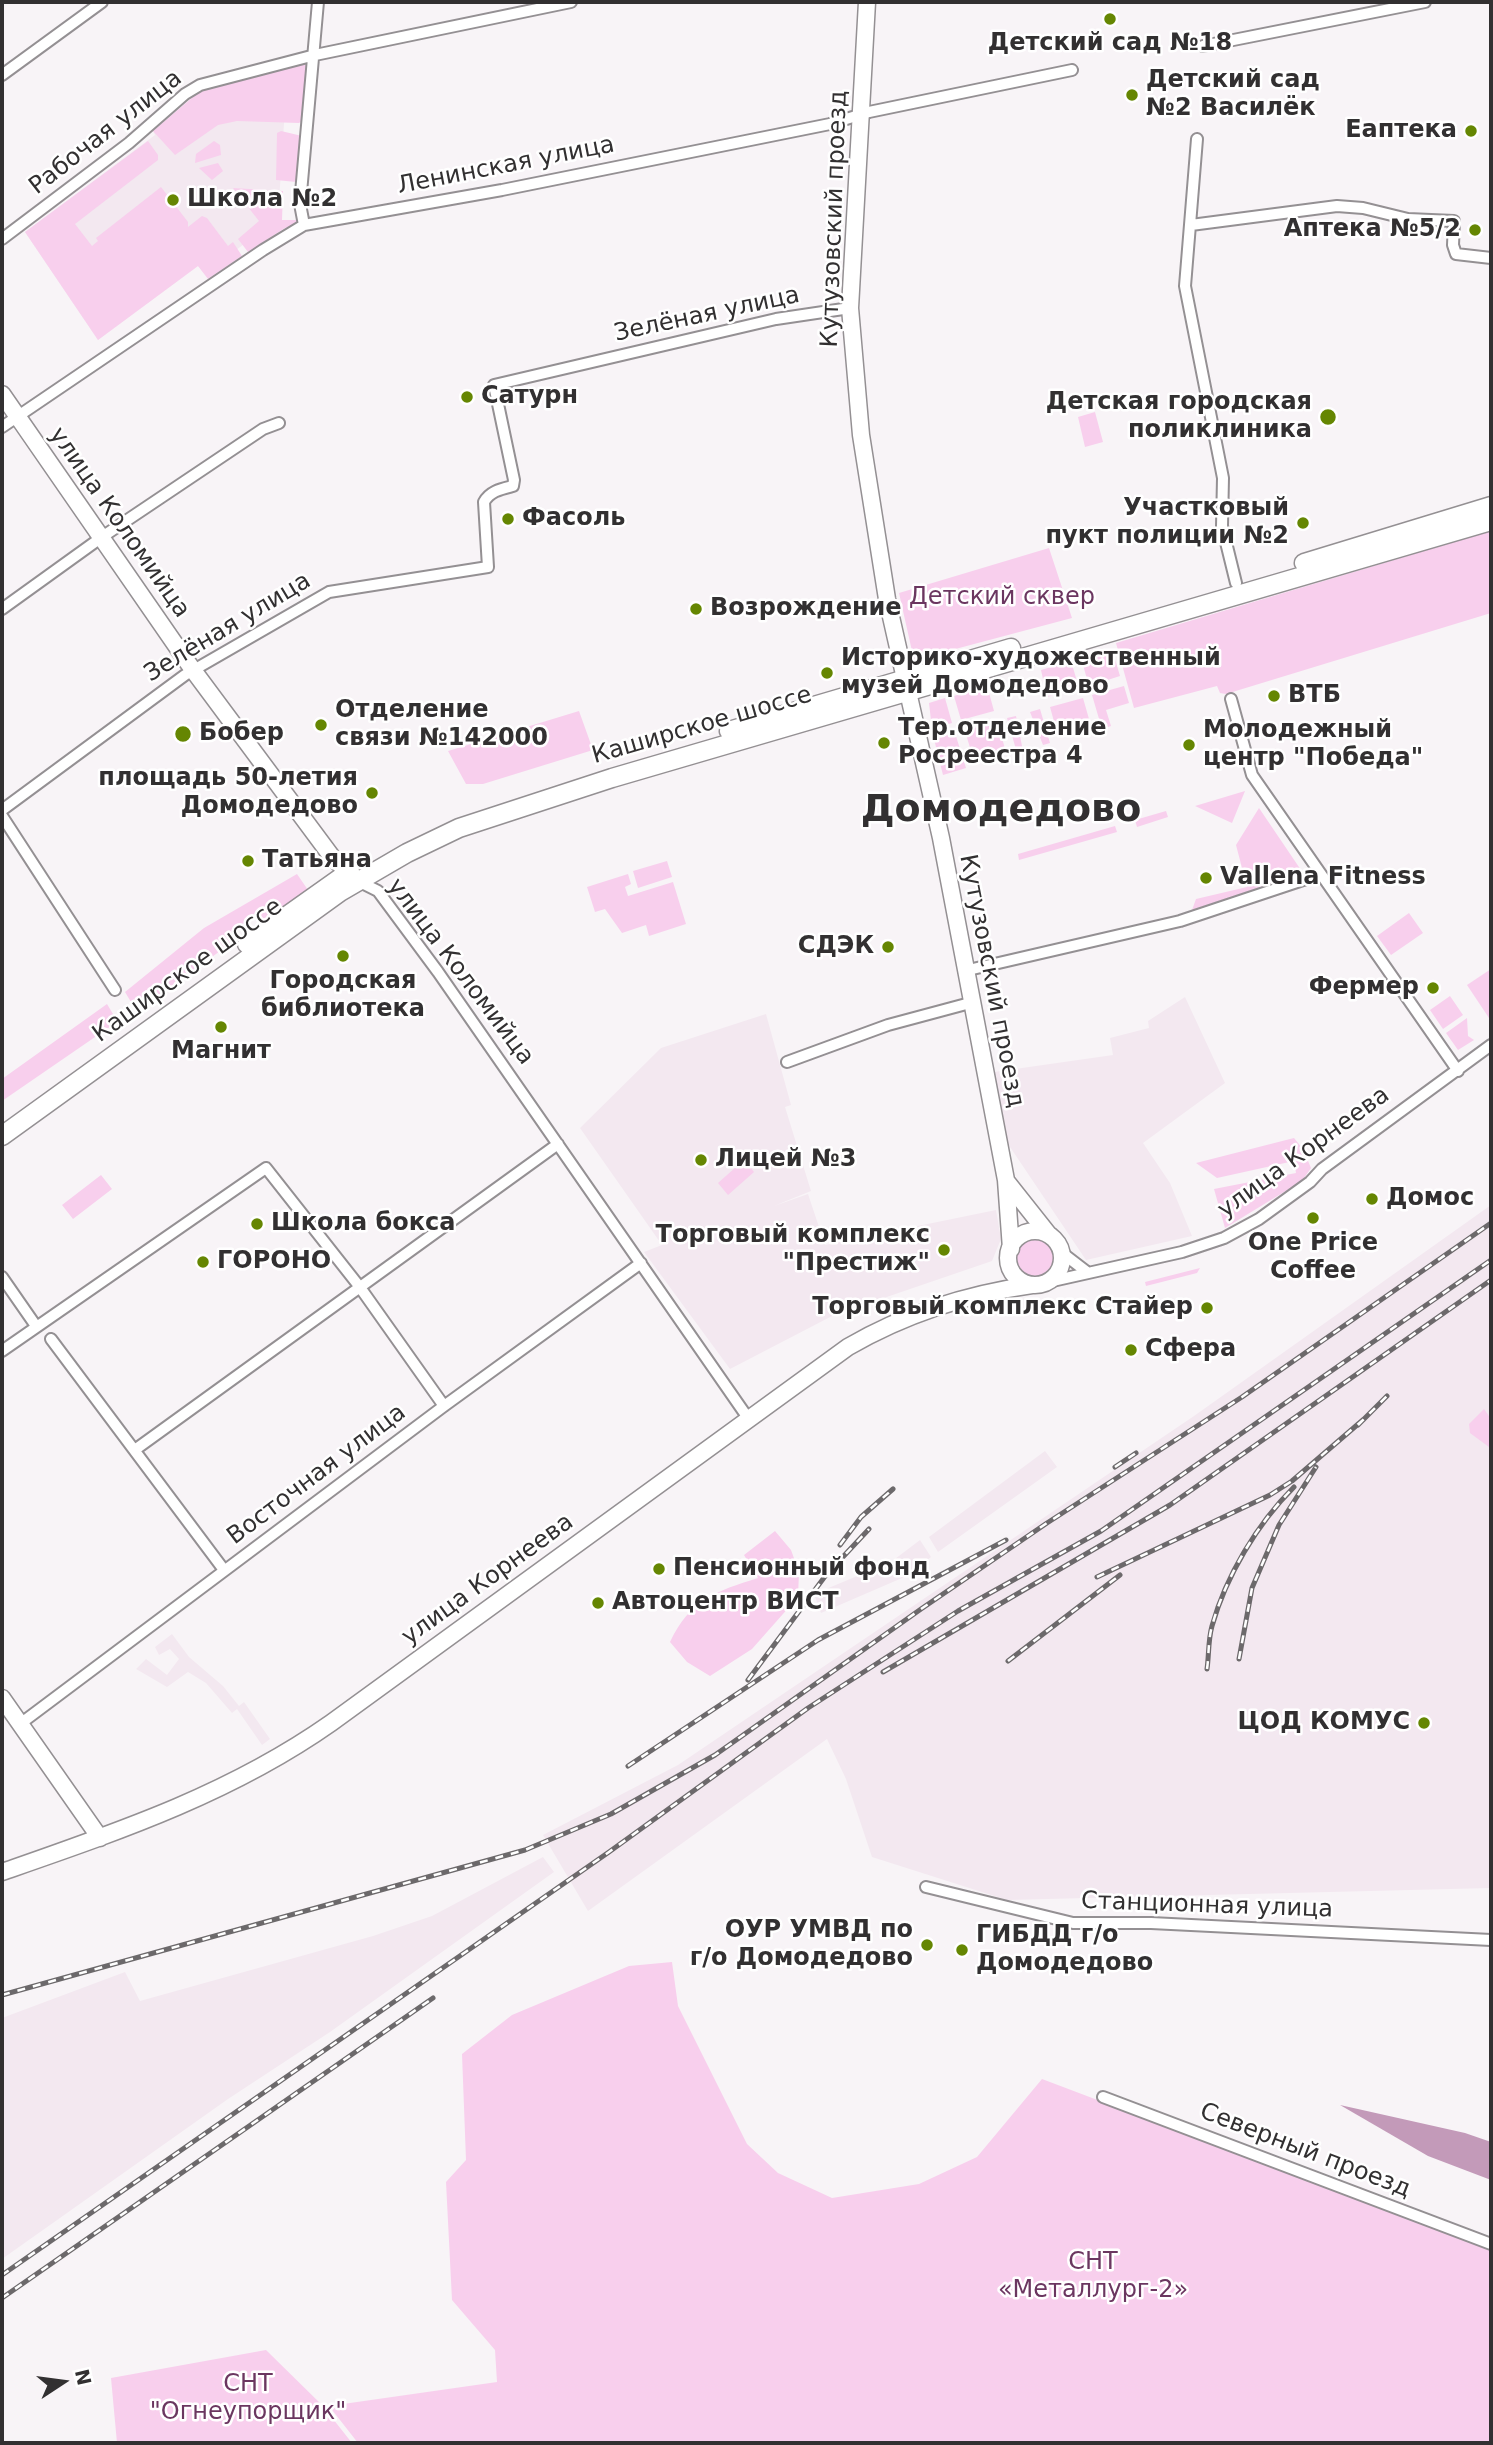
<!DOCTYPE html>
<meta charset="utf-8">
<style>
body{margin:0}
#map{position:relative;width:1493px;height:2445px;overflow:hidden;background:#f8f4f7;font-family:"DejaVu Sans",sans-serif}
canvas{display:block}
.frame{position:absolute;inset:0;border:4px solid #323031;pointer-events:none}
.north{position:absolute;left:28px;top:2347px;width:70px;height:70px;-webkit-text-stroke:5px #fff;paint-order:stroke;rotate:77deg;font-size:19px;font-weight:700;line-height:28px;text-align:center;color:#323031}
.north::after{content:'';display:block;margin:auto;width:24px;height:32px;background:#323031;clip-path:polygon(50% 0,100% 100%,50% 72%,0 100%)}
</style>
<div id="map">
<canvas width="1493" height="2445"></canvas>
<div class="frame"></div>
<div class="north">N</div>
</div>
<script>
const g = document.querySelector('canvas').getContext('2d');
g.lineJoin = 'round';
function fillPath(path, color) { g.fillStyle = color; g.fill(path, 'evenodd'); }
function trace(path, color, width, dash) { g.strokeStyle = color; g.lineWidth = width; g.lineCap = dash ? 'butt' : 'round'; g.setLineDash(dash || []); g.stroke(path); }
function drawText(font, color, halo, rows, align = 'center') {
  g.font = font + ' "DejaVu Sans",sans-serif'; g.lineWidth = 5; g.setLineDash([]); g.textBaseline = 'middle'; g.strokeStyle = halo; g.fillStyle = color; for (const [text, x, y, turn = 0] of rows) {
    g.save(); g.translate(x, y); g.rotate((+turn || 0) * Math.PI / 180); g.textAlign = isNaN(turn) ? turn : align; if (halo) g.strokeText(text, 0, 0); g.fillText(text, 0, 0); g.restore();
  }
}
fillPath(new Path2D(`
 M287,76l-9,142 -73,56 -7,-8 -100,74 -73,-108 130,-97 -2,-4 49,-39z
 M1185,997l40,86 -82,60 27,40 22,53 -106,24 -80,-119 -12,-69 119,-17 -3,-17 39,-10 -1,-7z
 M766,1014l25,91 -6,2 26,84 -37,15 34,-12 17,51 171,-35 5,29 -9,22 -158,54 -104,54 -86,-117 18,-7 -82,-117 81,-80z
 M1491,1205v683l-484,12 -135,-43 -26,-78 -19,-40 -239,172 -45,-76 135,-70 516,-349z
 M1045,1451l12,16 -119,85 -9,-15z
 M920,1540l11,17 -22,18 -88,38 -7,-19 77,-32z
 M172,1634l17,23 34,29 16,20 5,-4 26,37 -8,6 -25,-36 -5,4 -26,-30 -18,-11 -21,15 -31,-18 10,-10 21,16 12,-16 -9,-10 -11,6 -4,-8z
 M543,1857l11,15 -224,160 -102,67 -226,160v-241l123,-46 15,29 233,-65 59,-20z`), '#f3e8f0');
fillPath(new Path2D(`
 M303,64l4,1 -5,56 -3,2 -62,-2 -19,4 -43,30 -22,-24 47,-40z
 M281,131l21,5 -6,46 -20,-2 1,-47z
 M148,141l10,14v5l-83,64 17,22 6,-5 -2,-3 65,-51 27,35v5l14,-11 5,2 21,28 5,-4 9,14 -34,23 -10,-13 -100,74 -73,-108z
 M214,141l6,4 1,10 -26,8 1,-9z
 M218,163l5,8 -11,9 -13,-12z
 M233,188l50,3 -1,29h15l1,4 -13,4 -37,24 -10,-13 21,-18z
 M1095,412l8,30 -18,5 -7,-30z
 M1491,531v82l-265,81 -6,-1 -3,-7 -83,22 -18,-65z
 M1049,548l23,70 -158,42 -15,-67z
 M1112,649l8,27 -31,10 -8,-28z
 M1071,661l8,27 -32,9 -6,-27z
 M1124,686l5,17 -23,7 5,16 -9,3 -10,-34z
 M984,687l4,2 6,22 -33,9 -7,-24z
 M945,698l7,25 -20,6 -3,-26z
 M1083,698l8,28 -33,10 -8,-29z
 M1040,709l10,34 -7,2 -13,-33z
 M579,711l14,39 -110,34h-17l-18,-33z
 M1016,716l7,35 -6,2 -10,-35z
 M997,721l9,31 -32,9 -9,-30z
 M955,733l11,35 -23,7 -9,-36z
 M1245,791l-13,32 -37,-17z
 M1259,808l44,65 -111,37 4,-11 51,-12 -11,-42z
 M1166,811l2,6 -31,10 -2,-7z
 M1115,826l2,6 -98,28 -1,-6z
 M667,861l5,16 -34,11 -5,-17z
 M297,874l11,16 -48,34 -8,-7 -20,16 -1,10 -94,69 -12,-20 79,-64z
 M628,874l3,10 -6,3 3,9 45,-14 13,42 -37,12 -3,-11 -24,8 -17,-24 -10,3 -8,-25z
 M1409,913l14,20 -32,22 -14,-19z
 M1491,969v52l-24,-36z
 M1450,996l13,19 -20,14 -13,-19z
 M107,1004l9,15 -2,5 -112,77v-22z
 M1467,1018l1,18 6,4 -16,10 -12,-17z
 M1294,1138l9,11 8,19 -9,13 -77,47 -11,-39 82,-16 -2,-12 -77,17 -21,-15z
 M744,1160l10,12 -26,23 -10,-12z
 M101,1175l11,14 -39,30 -11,-14z
 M1013 1259a22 22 0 1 1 44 0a22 22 0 1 1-44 0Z
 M1200,1268l-3,5 -51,13 -1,-4z
 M1484,1409l7,10 -2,28 -19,-14 -1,-9z
 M775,1531l16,19 8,22 -1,25 -46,52 -42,27 -23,-14 -17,-20c20,-42 46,-51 88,-64l-14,-23z
 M672,1962l6,44 69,138 31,29 54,25 87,-14 58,-27 65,-78 449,170v194h-1133l-29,-37 168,-24 -2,-32 -43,-50 -6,-118 20,-22 -4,-106 50,-39 117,-49z
 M266,2350l56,55 30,38h-235l-6,-65z`), '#f8cfed');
fillPath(new Path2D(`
 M1340,2105l125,28 26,9v38l-63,-24z`), '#c39ab9');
const street = new Path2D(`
 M1203,46l222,-44
 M2,75l100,-73
 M1197,139l-12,147 38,192 -1,48 14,57
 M304,225l-4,-21 18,-202
 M1191,225l146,-19 26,2 45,11 46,2 -1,24 3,9 35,4
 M2,239l127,-96 56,-49 15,-9 115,-30 256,-53
 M2,427l261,-177 41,-25 198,-35 328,-66 39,-12 203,-42
 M2,609l100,-72 161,-108 16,-6
 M1231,699l21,76 206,296
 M2,810l183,-135 144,-83 159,-25 -4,-65c6,-11 17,-13 29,-16l1,-6 -20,-95 282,-66 74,-11
 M2,816l113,174
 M358,881l20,10 60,81 310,446
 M964,971l216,-50 141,-47
 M787,1062l101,-37 82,-22
 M1061,1252l26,20
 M2,1277l34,49
 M1048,1282l134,-30 42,-14 35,-19 51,-37 12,-13 169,-124
 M51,1339l173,231
 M2,1351l264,-183 93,118 85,120
 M136,1449l422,-305
 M20,1724l424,-318 197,-143
 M926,1887l147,36h78l340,17
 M1103,2097l388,147`);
const secondary = new Path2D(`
 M867,2l-17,306 11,127 26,164 54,239 65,342 5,69
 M2,394l191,276 139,187 23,22
 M1007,1182l42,53
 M1008 1258a27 27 0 1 1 54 0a27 27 0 1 1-54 0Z
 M2,1698l98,140
 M2,1872c115,-40 228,-78 329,-149l517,-376c57,-33 119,-53 184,-62`);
const primary = new Path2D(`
 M1304,563l187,-57
 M729,731l282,-83
 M247,944l103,-73
 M2,1136l338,-244 67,-39 52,-25 153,-50 879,-257`);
trace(street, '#949093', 14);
trace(secondary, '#949093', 19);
trace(primary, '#949093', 21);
trace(street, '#fff', 10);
trace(secondary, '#fff', 16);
trace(primary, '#fff', 18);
const rail = new Path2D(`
 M1358,1425l29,-29
 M1115,1467l21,-14
 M840,1545l21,-28 32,-28
 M1097,1577l173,-82 22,-14 72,-62
 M1239,1659l13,-71 27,-63 37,-58
 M1008,1661l112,-86
 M1207,1669c2,-13 1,-29 5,-43 14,-50 45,-102 82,-139
 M883,1672l287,-167 321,-225
 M748,1680l78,-105 43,-46
 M628,1766l190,-126 188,-100
 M2,1995l523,-145 86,-36 104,-59 206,-146 126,-86 195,-126 249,-174
 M2,2275l607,-423 199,-144 150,-97 143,-80 390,-271
 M2,2298l431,-300`);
trace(rail, '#6c696b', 5);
trace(rail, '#fff', 2.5, [8]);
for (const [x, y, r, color] of [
 [1110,19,7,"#658602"],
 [1132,95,7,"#658602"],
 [1471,131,7,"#658602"],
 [173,200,7,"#658602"],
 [1475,230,7,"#658602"],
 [467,397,7,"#658602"],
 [1328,417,9,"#658602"],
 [508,519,7,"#658602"],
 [1303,523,7,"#658602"],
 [696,609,7,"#658602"],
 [827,673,7,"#658602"],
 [1274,696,7,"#658602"],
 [321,725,7,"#658602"],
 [183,734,9,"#658602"],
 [884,743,7,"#658602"],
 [1189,745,7,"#658602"],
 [372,793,7,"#658602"],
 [248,861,7,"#658602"],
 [1206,878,7,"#658602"],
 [888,947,7,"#658602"],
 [343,956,7,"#658602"],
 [1433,988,7,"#658602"],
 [221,1027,7,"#658602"],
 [701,1160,7,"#658602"],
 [1372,1199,7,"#658602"],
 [1313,1218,7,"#658602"],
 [257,1224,7,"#658602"],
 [944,1250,7,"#658602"],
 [203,1262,7,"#658602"],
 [1207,1308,7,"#658602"],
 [1131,1350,7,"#658602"],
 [659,1569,7,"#658602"],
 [598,1603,7,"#658602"],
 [1424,1723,7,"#658602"],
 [927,1945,7,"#658602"],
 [962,1950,7,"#658602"]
]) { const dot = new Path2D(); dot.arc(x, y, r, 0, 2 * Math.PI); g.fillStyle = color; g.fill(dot); trace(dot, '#fff', 2.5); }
drawText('bold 24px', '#323031', '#fff', [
 ["Детский сад №18",1110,44,"center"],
 ["Детский сад",1146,81],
 ["№2 Василёк",1146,109],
 ["Еаптека",1457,131,"right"],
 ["Школа №2",187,200],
 ["Аптека №5/2",1461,230,"right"],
 ["Сатурн",481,397],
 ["Детская городская",1312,403,"right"],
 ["поликлиника",1312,431,"right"],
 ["Участковый",1289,509,"right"],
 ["пукт полиции №2",1289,537,"right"],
 ["Фасоль",522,519],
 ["Возрождение",710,609],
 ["Историко-художественный",841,659],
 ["музей Домодедово",841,687],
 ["ВТБ",1288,696],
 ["Отделение",335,711],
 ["связи №142000",335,739],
 ["Тер.отделение",898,729],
 ["Росреестра 4",898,757],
 ["Молодежный",1203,731],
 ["центр \"Победа\"",1203,759],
 ["Бобер",199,734],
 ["площадь 50-летия",358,779,"right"],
 ["Домодедово",358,807,"right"],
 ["Татьяна",262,861],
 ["Vallena Fitness",1220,878],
 ["СДЭК",874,947,"right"],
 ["Городская",343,982,"center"],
 ["библиотека",343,1010,"center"],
 ["Фермер",1419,988,"right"],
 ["Магнит",221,1052,"center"],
 ["Лицей №3",715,1160],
 ["Домос",1386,1199],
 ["Школа бокса",271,1224],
 ["Торговый комплекс",930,1236,"right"],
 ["\"Престиж\"",930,1264,"right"],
 ["One Price",1313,1244,"center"],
 ["Coffee",1313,1272,"center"],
 ["ГОРОНО",217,1262],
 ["Торговый комплекс Стайер",1193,1308,"right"],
 ["Сфера",1145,1350],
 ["Пенсионный фонд",673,1569],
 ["Автоцентр ВИСТ",612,1603],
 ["ЦОД КОМУС",1410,1723,"right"],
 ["ОУР УМВД по",913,1931,"right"],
 ["г/о Домодедово",913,1959,"right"],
 ["ГИБДД г/о",976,1936],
 ["Домодедово",976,1964]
], 'left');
drawText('24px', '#323031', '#fff', [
 ["Рабочая улица",106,133,-38],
 ["Ленинская улица",506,166,-11],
 ["Кутузовский проезд",835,219,-88],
 ["Зелёная улица",707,315,-12],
 ["улица Коломийца",119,523,55],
 ["Зелёная улица",228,628,-31],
 ["Каширское шоссе",702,726,-16],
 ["Каширское шоссе",188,971,-36],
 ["улица Коломийца",460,972,53],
 ["Кутузовский проезд",991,981,79],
 ["улица Корнеева",1304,1153,-36],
 ["Восточная улица",317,1475,-37],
 ["улица Корнеева",488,1580,-36],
 ["Станционная улица",1207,1906,2],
 ["Северный проезд",1305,2151,21]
]);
drawText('24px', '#6b3660', '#fff', [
 ["Детский сквер",1002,598],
 ["СНТ",1093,2263],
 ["«Металлург-2»",1093,2291],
 ["СНТ",248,2385],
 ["\"Огнеупорщик\"",248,2413]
]);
drawText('bold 38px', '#323031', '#fff', [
 ["Домодедово",1001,811]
]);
</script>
